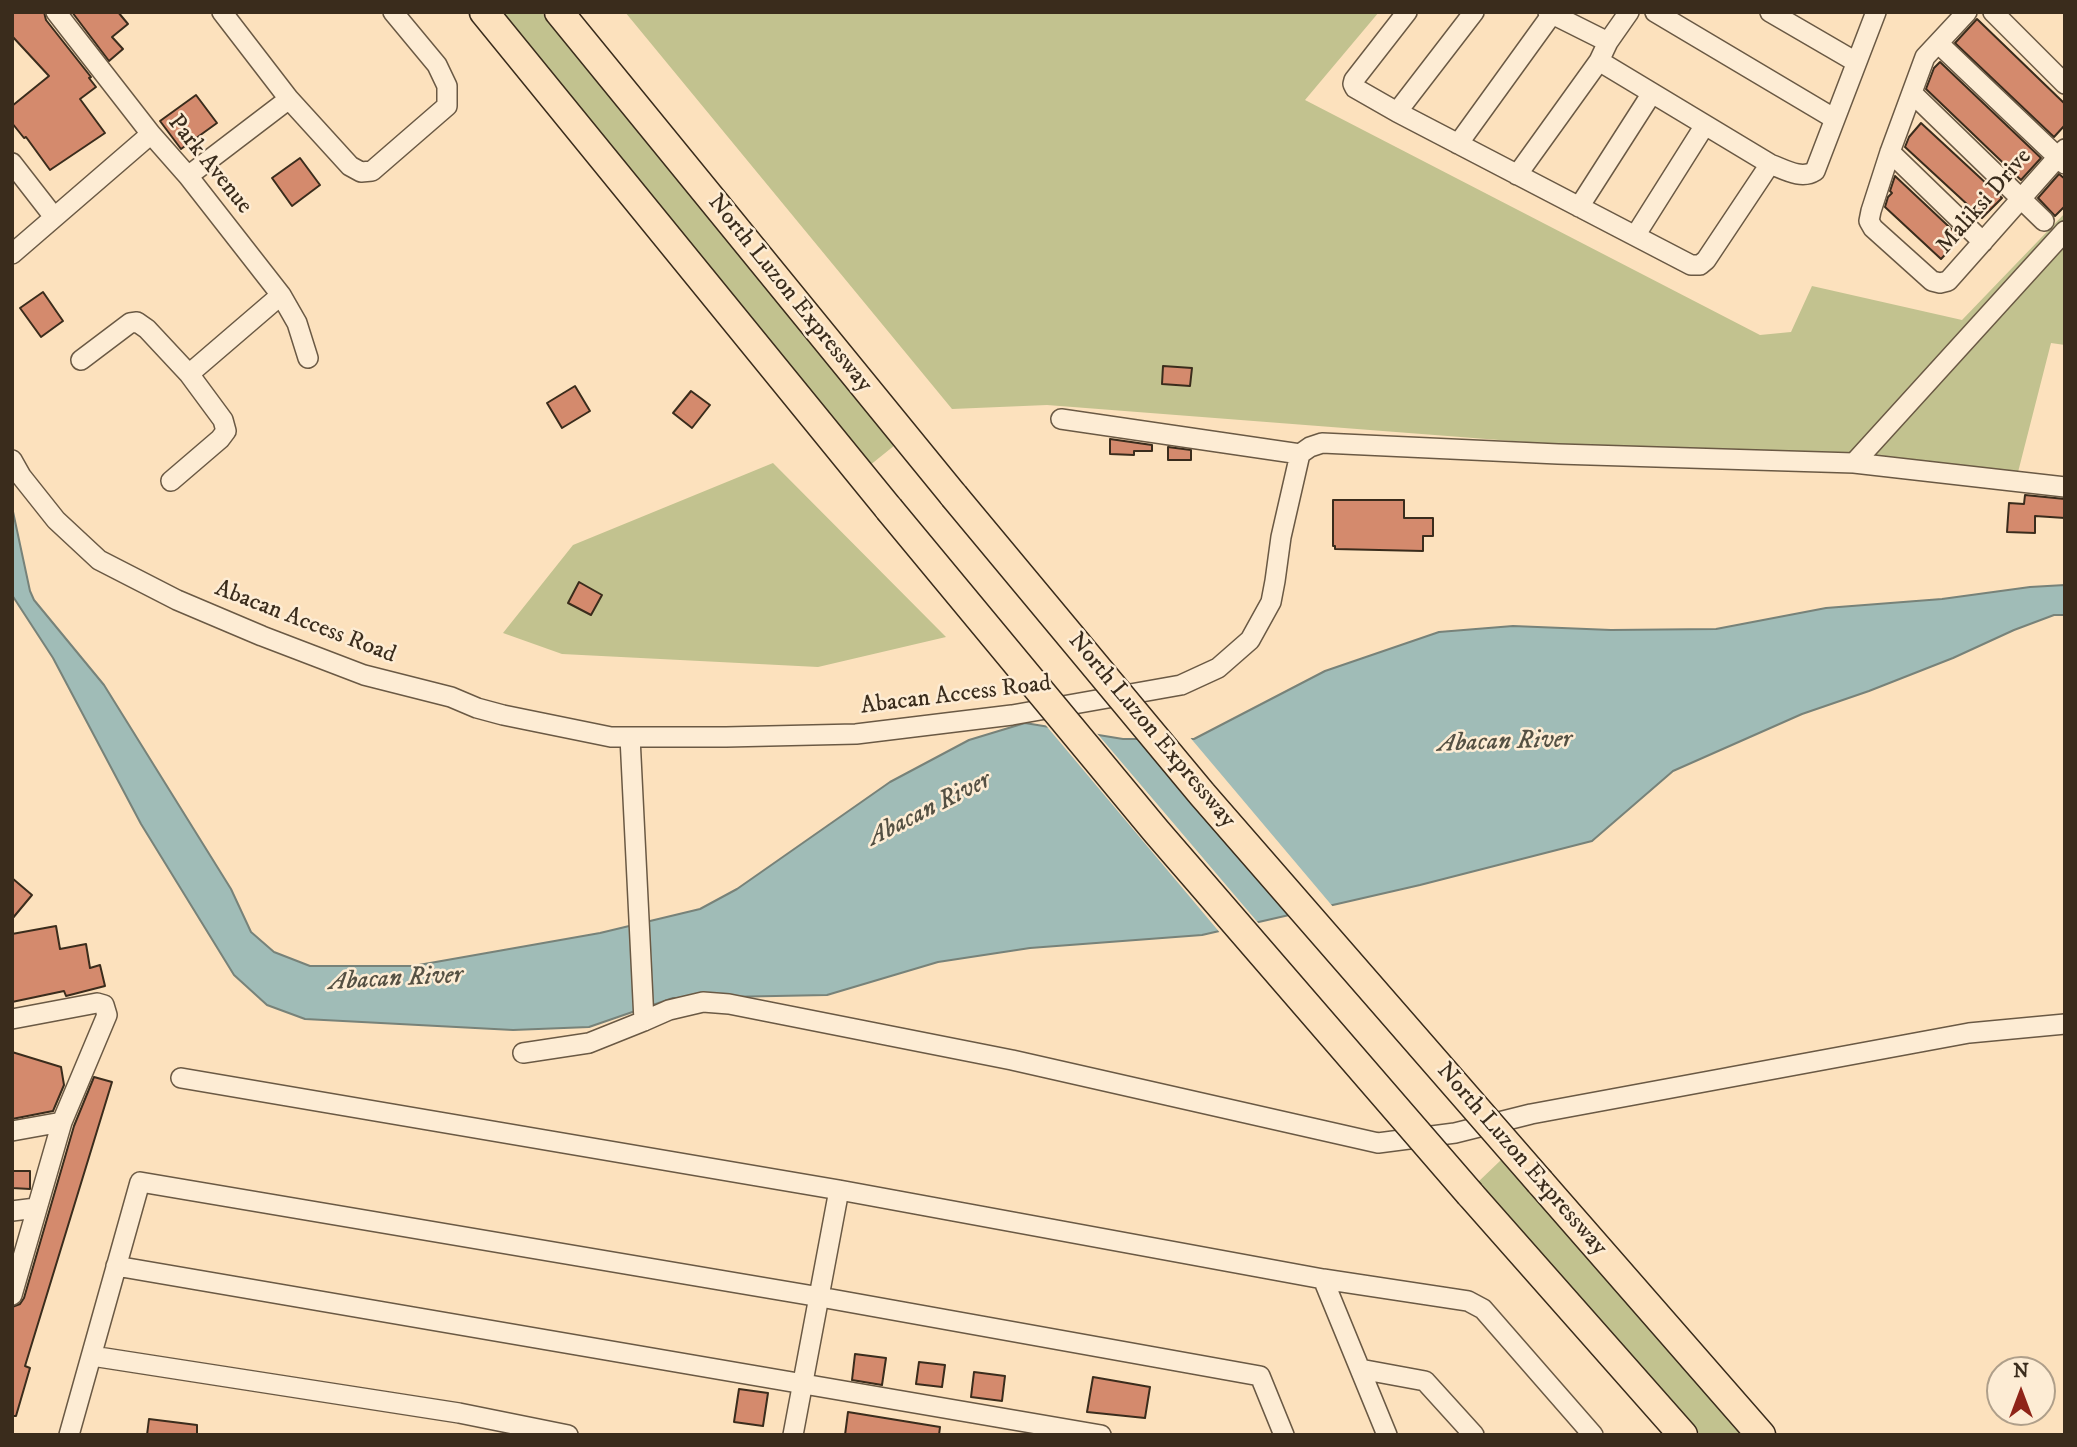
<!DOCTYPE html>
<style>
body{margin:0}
#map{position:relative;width:2077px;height:1447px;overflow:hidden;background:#fce1bd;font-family:"IM FELL DW Pica",serif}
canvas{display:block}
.frame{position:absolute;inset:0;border:14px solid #3a2c1c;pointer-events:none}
.north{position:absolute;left:1986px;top:1356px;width:70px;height:70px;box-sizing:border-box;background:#fdecd4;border:2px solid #af9f8a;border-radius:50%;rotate:0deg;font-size:19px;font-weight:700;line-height:28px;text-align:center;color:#3a2c1c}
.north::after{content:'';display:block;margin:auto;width:24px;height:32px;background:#8f2418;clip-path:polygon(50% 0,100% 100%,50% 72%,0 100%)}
</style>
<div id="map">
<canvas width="2077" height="1447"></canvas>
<div class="frame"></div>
<div class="north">N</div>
</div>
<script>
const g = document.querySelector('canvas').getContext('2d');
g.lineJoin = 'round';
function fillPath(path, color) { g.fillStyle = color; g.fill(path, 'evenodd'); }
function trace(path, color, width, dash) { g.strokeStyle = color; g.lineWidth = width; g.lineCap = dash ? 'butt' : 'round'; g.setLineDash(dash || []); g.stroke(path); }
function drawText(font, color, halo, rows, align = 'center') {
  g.font = font + ' "IM FELL DW Pica",serif'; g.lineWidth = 5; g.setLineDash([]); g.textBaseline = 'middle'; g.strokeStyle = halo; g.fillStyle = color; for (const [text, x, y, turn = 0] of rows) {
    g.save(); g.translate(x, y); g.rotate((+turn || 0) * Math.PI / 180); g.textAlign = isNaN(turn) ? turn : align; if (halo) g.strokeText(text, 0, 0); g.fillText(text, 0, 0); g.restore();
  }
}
fillPath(new Path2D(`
 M497,12h44l354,433 -26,21z
 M625,12h754l-74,88 455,235 31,-3 21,-46 150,34 103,-107v132l-14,-2 -35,137 -969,-75 -95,4z
 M773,463l173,174 -128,30 -256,-13 -59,-21 70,-88z
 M1501,1160l245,275h-45l-224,-252z`), '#c2c28f');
const water = new Path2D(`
 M12,507l18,84 4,9 70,85 127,204 20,43 23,20 36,14h103l187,-33 100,-24 37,-20 153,-107 79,-42 56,-17 98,16h71l131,-68 114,-39 74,-6 98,4 105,-1 110,-21 116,-9 88,-12 35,-2v30h-11l-40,15 -61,28 -84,33 -67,23 -129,57 -81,70 -172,44 -218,50 -172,13 -92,14 -111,33 -154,3 -84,29 -76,3 -208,-11 -38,-14 -33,-30 -93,-151 -88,-166 -41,-63z`);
fillPath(water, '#a0bcb7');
trace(water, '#778279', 2);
fillPath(new Path2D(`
 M1043,722l52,9 165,194 -39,9z
 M1188,735l146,173 -38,9 -155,-181z`), '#fce1bd');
const building = new Path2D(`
 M12,12h32l2,8 45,57 -2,1 7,9 -16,12 25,34 -55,37 -24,-33 -2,1 -12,-15v-17l37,-30 -37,-40z
 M72,12h46l10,12 -16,13 11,12 -14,12z
 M1977,19l88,85v21l-11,12 -99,-94z
 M1940,62l101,96 -20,22 -95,-91 8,-21z
 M196,95l21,28 -36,26 -21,-28z
 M1921,123l81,75 -20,20 -77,-71 4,-10z
 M300,158l20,27 -28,21 -20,-28z
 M2059,174l6,5v27l-10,10 -17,-18z
 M1895,176l66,62 -20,21 -56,-52 3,-10 4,-4 -2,-2z
 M43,292l20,29 -22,16 -21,-29z
 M1163,366l29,2 -2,18 -28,-2z
 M575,386l15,25 -28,17 -15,-25z
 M691,391l19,14 -18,23 -19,-15z
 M1110,439l42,6v6h-18v4l-24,-1z
 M1168,447l23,3v10h-23z
 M2025,495l40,4v19l-30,-2v17l-28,-1 2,-29 15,1z
 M1333,500h71v18h29v18h-10v15l-88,-2v-3h-2z
 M579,582l23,13 -11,20 -23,-12z
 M12,878l20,17 -20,24z
 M56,926l4,23 26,-5 4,24 10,-3 5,21 -39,10 -2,-5 -52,11v-68z
 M12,1052l49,15 3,18 -11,26 -41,8z
 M94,1077l18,5 -87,284 5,2 -14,48h-4v-109l8,-3 4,-6 50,-172z
 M12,1171h18v18l-18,-1z
 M855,1354l31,4 -4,27 -30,-5z
 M919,1362l26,3 -3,22 -26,-3z
 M974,1372l31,4 -3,25 -31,-4z
 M1093,1377l57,10 -5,31 -58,-6z
 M739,1389l29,4 -5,33 -29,-4z
 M848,1412l92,15 -1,8h-94z
 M149,1419l48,6v10h-50z`);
fillPath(building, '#d48a6d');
trace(building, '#3a2c1c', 2);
const minor = new Path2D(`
 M56,12l95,122 37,42 93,119 16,28 11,35
 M222,12l67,87 61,67 11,6 11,-1 75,-65v-20l-10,-21 -44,-53
 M1407,12l-53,68 -1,4 2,4 42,24 294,153h9l6,-5 64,-96
 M1548,12l60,30
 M1655,12l180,107
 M1770,12l86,50
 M1967,12l-42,45 -35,95 -19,59 -2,10 4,7 59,53 8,2 8,-2 117,-132
 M1993,12l72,72
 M1938,43l127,121
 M1599,61l171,103c14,5 31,16 45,7l61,-159
 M1912,93l132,128
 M1397,112l77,-100
 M1458,144l94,-130
 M1890,152l93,90
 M12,163l42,54
 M1517,175l82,-114 9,-19 21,-30
 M188,176l101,-77
 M1579,207l73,-114
 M1635,236l70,-111
 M12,254l139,-120
 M81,360l49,-37 7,-1 10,7 42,45 34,46 3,11 -6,8 -49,42
 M189,374l92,-79
 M1061,419l239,35
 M12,460l9,16 35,44 43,40 78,40 85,36 102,39 87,22 26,11 26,7 108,22h115l130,-3 156,-19 169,-30 37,-17 32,-28 21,-38 4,-21 6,-44 19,-83 10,-7 12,-4 236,11 296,9 211,24
 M1854,463l211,-232
 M630,737l14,284
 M12,1019l85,-16 7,2 3,10 -45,107 -50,173
 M523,1053l66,-10 55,-22 25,-11 34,-8 26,2 283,56 366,83 77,-10 76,-19 438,-81 96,-9
 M181,1078l658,112 484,89 145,22 15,8 110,126
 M12,1131l50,-9
 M12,1211l24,-3
 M116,1266l985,169
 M1323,1279l64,156
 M92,1356l367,57 109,22
 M1360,1369l65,12 49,54
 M69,1435l71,-253 680,115 440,79 24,59
 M793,1435l46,-245`);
const highway = new Path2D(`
 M484,12l405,497
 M559,12l395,484
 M1540,1182l221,253
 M1470,1194l213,241`);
trace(minor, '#6a5944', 22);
trace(highway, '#3a2c1c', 31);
trace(minor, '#fdecd4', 19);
trace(highway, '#fce1bd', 28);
const highwayBridge = new Path2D(`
 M954,496l248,298 338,388
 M889,509l267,322 314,363`);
trace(highwayBridge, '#3a2c1c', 31, []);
trace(highwayBridge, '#fce1bd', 28);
drawText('24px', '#3a2c1c', '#fdecd4', [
 ["Park Avenue",209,165,51],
 ["Maliksi Drive",1985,202,-49],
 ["North Luzon Expressway",789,294,51],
 ["Abacan Access Road",305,623,21],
 ["Abacan Access Road",956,696,-7],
 ["North Luzon Expressway",1151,731,50],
 ["North Luzon Expressway",1521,1160,49]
]);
drawText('italic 26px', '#545043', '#fdecd4', [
 ["Abacan River",1505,743,-2],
 ["Abacan River",930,810,-27],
 ["Abacan River",396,980,-3]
]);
</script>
